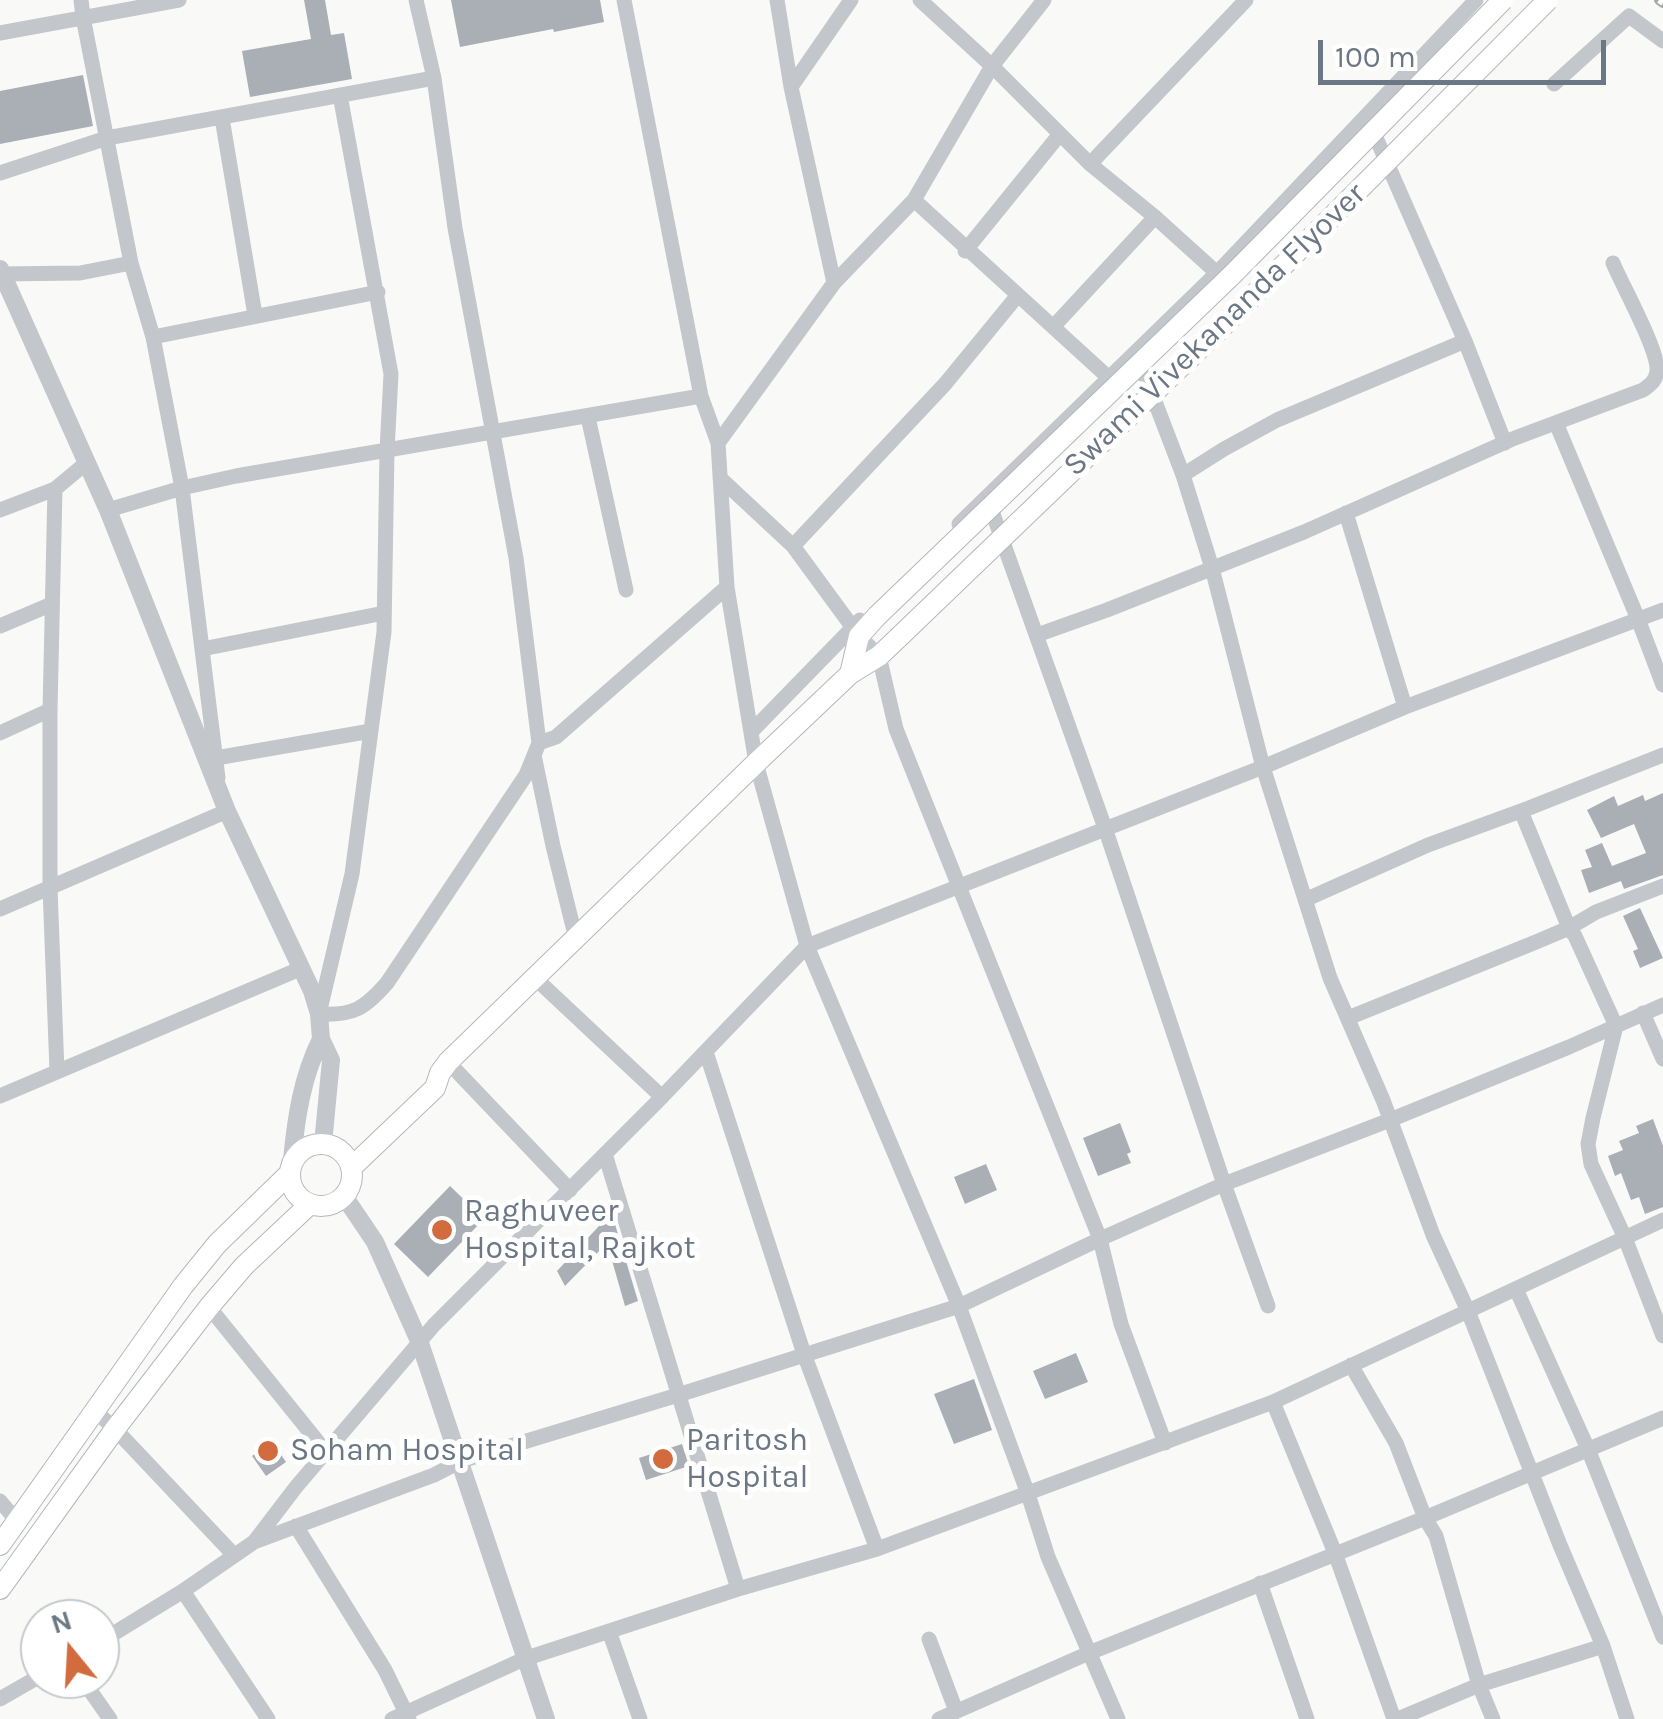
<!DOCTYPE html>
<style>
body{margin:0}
#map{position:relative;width:1663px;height:1719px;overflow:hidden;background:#f9f9f7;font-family:Karla,sans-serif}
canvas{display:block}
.north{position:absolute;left:20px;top:1599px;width:100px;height:100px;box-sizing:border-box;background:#fff;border:2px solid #c4c9ce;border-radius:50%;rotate:342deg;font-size:28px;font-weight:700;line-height:40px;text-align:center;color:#6b7785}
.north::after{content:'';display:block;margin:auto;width:35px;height:45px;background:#d26c3e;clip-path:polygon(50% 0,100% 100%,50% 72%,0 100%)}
.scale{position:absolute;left:1318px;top:40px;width:288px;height:45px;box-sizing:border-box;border:5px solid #6b7785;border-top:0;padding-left:12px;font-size:30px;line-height:35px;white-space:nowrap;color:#6b7785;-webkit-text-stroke:8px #fff;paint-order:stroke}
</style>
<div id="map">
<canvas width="1663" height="1719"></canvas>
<div class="north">N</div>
<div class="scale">100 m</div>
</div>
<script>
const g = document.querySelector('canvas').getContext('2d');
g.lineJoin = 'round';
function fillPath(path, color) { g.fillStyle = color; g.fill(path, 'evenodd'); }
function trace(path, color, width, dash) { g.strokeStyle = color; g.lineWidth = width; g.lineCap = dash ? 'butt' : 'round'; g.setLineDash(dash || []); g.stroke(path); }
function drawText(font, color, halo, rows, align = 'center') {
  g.font = font + ' Karla,sans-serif'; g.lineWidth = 10; g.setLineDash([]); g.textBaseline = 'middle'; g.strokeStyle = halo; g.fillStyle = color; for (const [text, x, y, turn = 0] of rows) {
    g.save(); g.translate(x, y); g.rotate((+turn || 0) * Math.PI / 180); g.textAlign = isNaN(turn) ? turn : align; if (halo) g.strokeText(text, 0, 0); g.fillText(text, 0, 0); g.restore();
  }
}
fillPath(new Path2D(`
 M304,0h21l6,35 13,-2 8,46 -102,18 -8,-46 69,-12z
 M451,0h149l4,22 -50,10 -1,-3 -93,18z
 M83,75l10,51 -93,18v-53z
 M1663,793v82l-39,14 -3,-8 -32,12 -8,-23 11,-3 -7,-17 17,-7 10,23 34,-13 -12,-29 -33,14 -14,-28 27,-14 4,10 25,-11 2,6z
 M1640,908l23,50 -23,10 -7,-17 5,-2 -15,-33z
 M1653,1119l10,27v61l-18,7 -6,-17 -8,3 -10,-27 -6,3 -7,-20 15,-6 -4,-9 20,-8 -3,-7z
 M1120,1123l11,29 -4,2 4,9 -33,13 -15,-38z
 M986,1164l11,26 -32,14 -11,-27z
 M450,1186l34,33 -56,58 -34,-33z
 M614,1221l24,80 -13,5 -18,-63 -42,43 -8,-15 42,-45z
 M1076,1353l12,29 -43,17 -12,-28z
 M974,1379l18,51 -38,14 -20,-50z
 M272,1442l14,20 -20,14 -14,-20z
 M682,1444l7,22 -43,14 -7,-22z`), '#a9afb5');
const secondary = new Path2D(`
 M850,674l9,-38 18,-20
 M290 1175a31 31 0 1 1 62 0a31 31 0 1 1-62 0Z
 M351,1168l84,-80 5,-15 8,-11 308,-299 94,-89 29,-18 19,-18
 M0,1545l183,-259 34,-42 72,-70
 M0,1589l115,-160 94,-122 35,-41 66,-62`);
trace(secondary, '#b3b8bd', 22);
trace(new Path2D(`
 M81,0l2,17 48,246 22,74 29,151 36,290
 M624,0l77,396 17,47 9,144 29,176 51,183 152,360 69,188 20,63 70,162
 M777,0l14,87 43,196
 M920,0l72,66 98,98 65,53 62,56
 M0,33l179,-33
 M1554,84l75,-68 34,25
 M791,87l60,-87
 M340,95l51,279 -4,77 -3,181 -32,242 -33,140c35,2 46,-6 68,-31l139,-208 13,-32 -23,-185 -61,-330 -21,-150 -18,-78
 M222,118l33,197
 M1370,124l95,217 40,102
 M1090,164l156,-164
 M0,173l107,-35 327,-60
 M914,200l195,178
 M965,251l95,-117
 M0,274l80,-1 51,-10
 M1053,327l102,-110
 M153,337l225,-45
 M1136,352l47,123 29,93 51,199 67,211 53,122 50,135 35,76 92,234 43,101 24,73
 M588,417l38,173
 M1556,423l82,196 25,66
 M718,443l116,-160 80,-83 78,-134 52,-66
 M1183,475l41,-26 53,-29 188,-79
 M720,478l73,68 66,90 20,20 17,73 204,510 21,85 44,119
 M55,489l-5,221v178l7,183
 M988,500l117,328 119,356 44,122
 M0,510l55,-21 30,-25
 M108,510l74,-22 54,-12 465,-80
 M1346,513l59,194
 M959,524l258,-251 259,-273
 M793,546l152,-162 73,-89
 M0,626l52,-22
 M1037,635l70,-25 197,-78 211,-94 128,-48c7,-5 13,-9 14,-19 2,-20 -35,-86 -44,-108
 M202,649l182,-36
 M751,732l109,-112
 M0,733l50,-23
 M539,743l17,-6 171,-150
 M534,755l19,91 23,93
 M216,758l155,-27
 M1521,811l48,117 6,8 41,90 -23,92 -5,26 3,20 34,74 38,98
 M1307,899l121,-54 101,-37 134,-53
 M0,909l227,-98
 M535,978l127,119
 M1643,1013l20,46
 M1348,1018l188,-76 33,-14 27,-16 67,-26
 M706,1052l98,302 73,195
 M448,1062l122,128
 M0,1096l302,-128
 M605,1154l133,435
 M1516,1289l72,160 75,188
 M209,1307l117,145
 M1351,1365l45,78 29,75 11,18 43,149 14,34
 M1273,1402l62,151 59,166
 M94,1410l21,19 118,125
 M0,1501l17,20
 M296,1526l89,144 24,49
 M254,1542l42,-55 138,-162 223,-223 150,-156 456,-179 142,-60 258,-97
 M1260,1583l47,136
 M183,1591l85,128
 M609,1631l31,88
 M929,1639l27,72
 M100,1642l83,-51 71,-49 180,-67 27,-14 217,-66 281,-89 141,-67 124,-55 166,-64 179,-73 94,-42
 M82,1679l28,40
 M0,1699l40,-23
 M392,1719l132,-60 214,-70 139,-40 396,-147 390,-182
 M939,1719l150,-66 336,-135 238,-100
 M1398,1719l81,-34 124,-39`), '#c3c6ca', 15);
trace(new Path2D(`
 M0,269l108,241 119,301 85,180 7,23 2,25 10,21 -8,84
 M292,1160c4,-42 10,-83 29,-121
 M344,1196l31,46 45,101 126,376`), '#c3c6ca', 18);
trace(secondary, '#fff', 20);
const rail = new Path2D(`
 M1659,0l4,3`);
trace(rail, '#a5a9af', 10);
trace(rail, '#fff', 6, [19]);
const secondaryBridge = new Path2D(`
 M877,616l356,-342 270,-274
 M898,638l324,-311 326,-327`);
trace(secondaryBridge, '#b3b8bd', 22, []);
trace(secondaryBridge, '#fff', 20);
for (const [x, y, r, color] of [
 [442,1230,12,"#d26c3e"],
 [268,1451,12,"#d26c3e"],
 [663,1459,12,"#d26c3e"]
]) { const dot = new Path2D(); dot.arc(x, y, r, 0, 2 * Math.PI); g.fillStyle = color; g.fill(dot); trace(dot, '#fff', 4); }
drawText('32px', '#6b7785', '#fff', [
 ["Swami Vivekananda Flyover",1215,330,-44]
]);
drawText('32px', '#6b7785', '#fff', [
 ["Raghuveer",464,1212],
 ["Hospital, Rajkot",464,1249],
 ["Paritosh",686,1441],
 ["Hospital",686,1478],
 ["Soham Hospital",290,1451]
], 'left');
</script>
